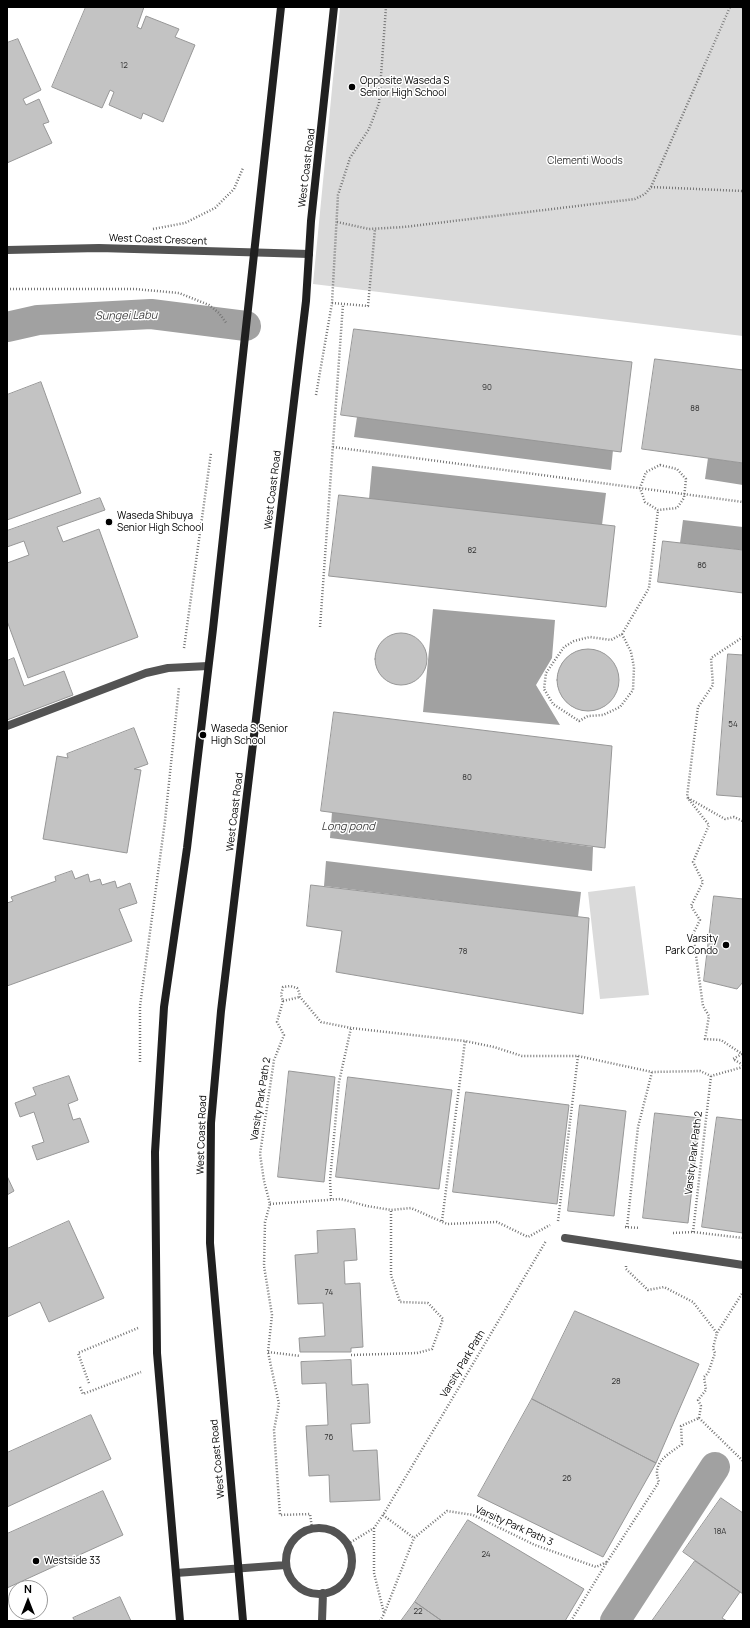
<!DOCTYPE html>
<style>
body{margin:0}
#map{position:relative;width:750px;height:1628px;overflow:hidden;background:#fff;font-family:Manrope,sans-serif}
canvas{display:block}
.frame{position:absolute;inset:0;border:8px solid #000;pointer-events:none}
.north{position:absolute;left:8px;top:1580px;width:40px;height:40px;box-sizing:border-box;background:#fff;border:1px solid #999;border-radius:50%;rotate:0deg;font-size:11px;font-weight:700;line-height:16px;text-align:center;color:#000}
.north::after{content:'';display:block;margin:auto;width:14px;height:18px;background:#000;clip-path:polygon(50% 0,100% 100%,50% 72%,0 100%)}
</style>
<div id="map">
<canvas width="750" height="1628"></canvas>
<div class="frame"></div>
<div class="north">N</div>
</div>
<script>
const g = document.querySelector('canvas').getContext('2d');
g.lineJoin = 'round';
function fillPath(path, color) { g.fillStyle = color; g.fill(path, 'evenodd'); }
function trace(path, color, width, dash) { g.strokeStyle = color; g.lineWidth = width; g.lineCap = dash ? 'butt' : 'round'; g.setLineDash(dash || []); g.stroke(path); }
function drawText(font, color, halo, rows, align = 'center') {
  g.font = font + ' Manrope,sans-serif'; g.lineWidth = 3; g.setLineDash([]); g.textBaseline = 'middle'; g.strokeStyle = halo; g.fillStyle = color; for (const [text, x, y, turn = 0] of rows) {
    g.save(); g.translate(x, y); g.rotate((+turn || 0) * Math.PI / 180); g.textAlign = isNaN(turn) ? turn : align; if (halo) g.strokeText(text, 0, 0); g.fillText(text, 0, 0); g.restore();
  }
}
fillPath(new Path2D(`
 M340,7h403v329l-430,-52z
 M635,886l14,109 -49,4 -12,-107z`), '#dadada');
fillPath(new Path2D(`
 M357,417l256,33 -2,20 -257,-33z
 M708,458l35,5v22l-38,-6z
 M372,466l234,27 -4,32 -233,-26z
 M683,520l60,7v23l-63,-7z
 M433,609l122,11 -3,38 -16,27 24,40 -137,-13z
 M332,812l261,35 -1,24 -262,-33z
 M326,861l255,31 -3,25 -254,-31z`), '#a1a1a1');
trace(new Path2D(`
 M7,327l31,-7 113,-6 95,12
 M615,1621l100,-154`), '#a1a1a1', 30);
const building = new Path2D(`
 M86,7h58l-7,20 4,2 5,-13 33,13 -4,8 20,8 -32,77 -20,-9 -2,6 -32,-14 5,-13 -4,-2 -8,18 -50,-21z
 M18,39l23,51 -18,9 3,6 13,-6 10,23 -6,2 9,19 -45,20v-120z
 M354,329l278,33 -11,90 -280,-37z
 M655,359l88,11v93l-101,-14z
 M41,382l40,111 -74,27v-125z
 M339,495l276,31 -9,81 -277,-31z
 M100,498l5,12 -48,17 6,15 36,-13 39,108 -110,41 -21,-57v-58l22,-8 -5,-14 -17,6v-16z
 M663,541l80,9v43l-85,-11z
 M375 659a26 26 0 1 1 52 0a26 26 0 1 1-52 0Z
 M557 680a31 31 0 1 1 62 0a31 31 0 1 1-62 0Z
 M728,654l15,1v142l-26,-2z
 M14,658l10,28 40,-15 9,24 -66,25v-59z
 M334,712l278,34 -7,102 -284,-37z
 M134,728l14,36 -14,5 7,1 -14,83 -84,-14 14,-83 11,2 -1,-4z
 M72,871l3,8 13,-5 2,8 10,-3 2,6 13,-4 2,7 13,-5 7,20 -18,6 13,32 -125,45v-83l6,-2 -2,-4 45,-16 -1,-4z
 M311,885l278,33 -6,96 -247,-42 6,-41 -35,-5z
 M714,896l29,3v83l-6,7 -33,-8z
 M289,1071l46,6 -11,105 -46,-5z
 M69,1076l9,24 -10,4 5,16 7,-2 9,24 -52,18 -5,-14 12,-4 -10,-30 -14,5 -5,-14 21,-8 -3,-7z
 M348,1077l104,13 -13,99 -103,-12z
 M466,1092l103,13 -12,99 -104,-12z
 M580,1105l46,6 -12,105 -46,-5z
 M655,1113l45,5 -12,105 -45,-5z
 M717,1117l26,3v113l-41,-6z
 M7,1176l7,15 -7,4z
 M69,1221l35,77 -55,24 -9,-20 -33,15v-68z
 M355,1229l2,31 -13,1 1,23 15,-1 3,64 -12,1v4h-51l-1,-14 26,-2 -2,-33 -25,1 -3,-49 23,-2 -1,-22z
 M575,1311l124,53 -43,99 -124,-64z
 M351,1360l1,25 16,-1 2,39 -19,1 2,27 24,-1 3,50 -50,2 -1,-27 -20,1 -3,-50 22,-1 -2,-42 -24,1 -1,-22z
 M532,1399l124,64 -53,94 -125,-61z
 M91,1415l20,44 -104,48v-54z
 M103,1491l20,44 -116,53v-54z
 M721,1498l22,15v81l-60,-42z
 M468,1520l116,69 -19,32h-123l-27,-19z
 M695,1561l45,31 -18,26 5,3h-75z
 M120,1597l11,24h-56l-2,-3z
 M415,1602l27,19h-41z`);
fillPath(building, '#c3c3c3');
trace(building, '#979797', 1);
trace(new Path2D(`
 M742,7l1,2
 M651,187l92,4
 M337,222l32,7 35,-2 231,-28 10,-5 6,-7 79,-180
 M153,229l32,-6 30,-15 19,-19 9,-21
 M7,289h128l44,4 30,12 10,8 8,11
 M332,303l36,3 7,-77
 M316,395l16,-92 6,-108 12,-37 19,-29 10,-26 7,-96
 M333,447l410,55
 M660,465l17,4 9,10 -2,19 -7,10 -19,2 -13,-8 -5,-14 6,-16z
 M320,627l23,-323
 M622,634l9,18 3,15 -1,23 -13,17 -17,8 -15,1 -9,5 -26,-17 -9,-15 2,-16 18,-26 10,-6 16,-4 21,3 11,-6 27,-46 9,-78
 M743,637l-32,21 2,27 -15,22 -11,90 22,28 -16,37 10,20 -12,24 9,14 -7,14 10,72 6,10 -4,23 16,1 21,14 -9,5 10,6
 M184,648l27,-195
 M688,798l37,21 9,-2 9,4
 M283,1001l17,-4
 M140,1062v-56l25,-185 14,-134
 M331,1199l-1,-19 9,-98 12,-54
 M270,1204l71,-5 26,7 24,4 20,-2 36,16 50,-2 31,15 22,-12
 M442,1221l23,-180
 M558,1221l20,-165
 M625,1227l15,1
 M627,1227l11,-100 14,-55
 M693,1232l18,-156
 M673,1233l20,-1 50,6
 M626,1266v3l22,21 16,-3 29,15 24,31
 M268,1352l32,4
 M351,1355l66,-2 15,-4 11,-30 -15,-16 -28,-1 -9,-27v-65
 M89,1383l-11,-30 60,-25
 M80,1387l3,7 58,-22
 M699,1418l2,-12 -3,-6 8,-10 -2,-13 4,-4 7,-20 -2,-5 4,-15 26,-41
 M699,1418l44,43
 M383,1515l31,23
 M312,1528l-2,-14 -30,1 -6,-85 5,-26 -11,-52 4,-37 -8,-49 1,-44 5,-18 -6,-23 -4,-27 14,-94 10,-25 -7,-13 6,-21 -2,-6 2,-8 7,-1 7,2 2,4 1,5 21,25 30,6 114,13 29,6 28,9h56l74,16 48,-1 11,5 32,-9
 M374,1528v45l10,40
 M348,1544l26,-16 9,-13 163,-274
 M380,1621l4,-7 30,-76 33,-27 26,4 62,30 61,22 11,-5
 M571,1621l36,-59 52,-80c-8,-20 9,-27 23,-38l-1,-18 18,-8`), '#757575', 2.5, [1, 2]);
trace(new Path2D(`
 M7,726l139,-53 22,-5 40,-2
 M565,1238l178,27
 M286 1561a33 33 0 1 1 66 0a33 33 0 1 1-66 0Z
 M176,1573l110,-8
 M322,1621l1,-28`), '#535353', 8);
trace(new Path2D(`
 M7,250l92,-2 210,6`), '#535353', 8);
trace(new Path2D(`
 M180,1621l-23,-268 -2,-201 9,-145 23,-159 26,-219 68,-622
 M243,1621l-33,-378 1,-120 10,-112 85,-710 5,-80 23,-214`), '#202020', 8);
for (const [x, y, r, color] of [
 [352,87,4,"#000"],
 [109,522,4,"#000"],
 [203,735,4,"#000"],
 [726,945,4,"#000"],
 [36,1561,4,"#000"]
]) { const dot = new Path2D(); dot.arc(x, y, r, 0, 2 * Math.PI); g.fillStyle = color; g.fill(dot); trace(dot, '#fff', 1.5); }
drawText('8px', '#313131', null, [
 ["12",124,66],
 ["90",487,388],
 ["88",695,409],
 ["82",472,551],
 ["86",702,566],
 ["54",733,725],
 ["80",467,778],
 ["78",463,952],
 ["74",329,1293],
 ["28",616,1382],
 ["76",329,1438],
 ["26",567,1479],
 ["18A",720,1532],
 ["24",486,1555],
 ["22",418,1612]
]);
drawText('10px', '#000', '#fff', [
 ["Opposite Waseda S",360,81],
 ["Senior High School",360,93],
 ["Waseda Shibuya",117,516],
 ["Senior High School",117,528],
 ["Waseda S Senior",211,729],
 ["High School",211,741],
 ["Varsity",718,939,"right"],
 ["Park Condo",718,951,"right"],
 ["Westside 33",44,1561]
], 'left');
drawText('10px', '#313131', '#fff', [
 ["Clementi Woods",585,161]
]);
drawText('10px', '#000', '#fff', [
 ["West Coast Road",307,168,-83],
 ["West Coast Crescent",158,240,2],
 ["West Coast Road",273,490,-83],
 ["West Coast Road",235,812,-83],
 ["Varsity Park Path 2",261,1099,-81],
 ["West Coast Road",202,1135,-88],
 ["Varsity Park Path 2",694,1153,-83],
 ["Varsity Park Path",463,1364,-59],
 ["West Coast Road",218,1459,-95],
 ["Varsity Park Path 3",514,1526,24]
]);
drawText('italic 11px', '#424242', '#fff', [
 ["Sungei Labu",126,316,-1],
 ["Long pond",348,827]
]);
</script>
